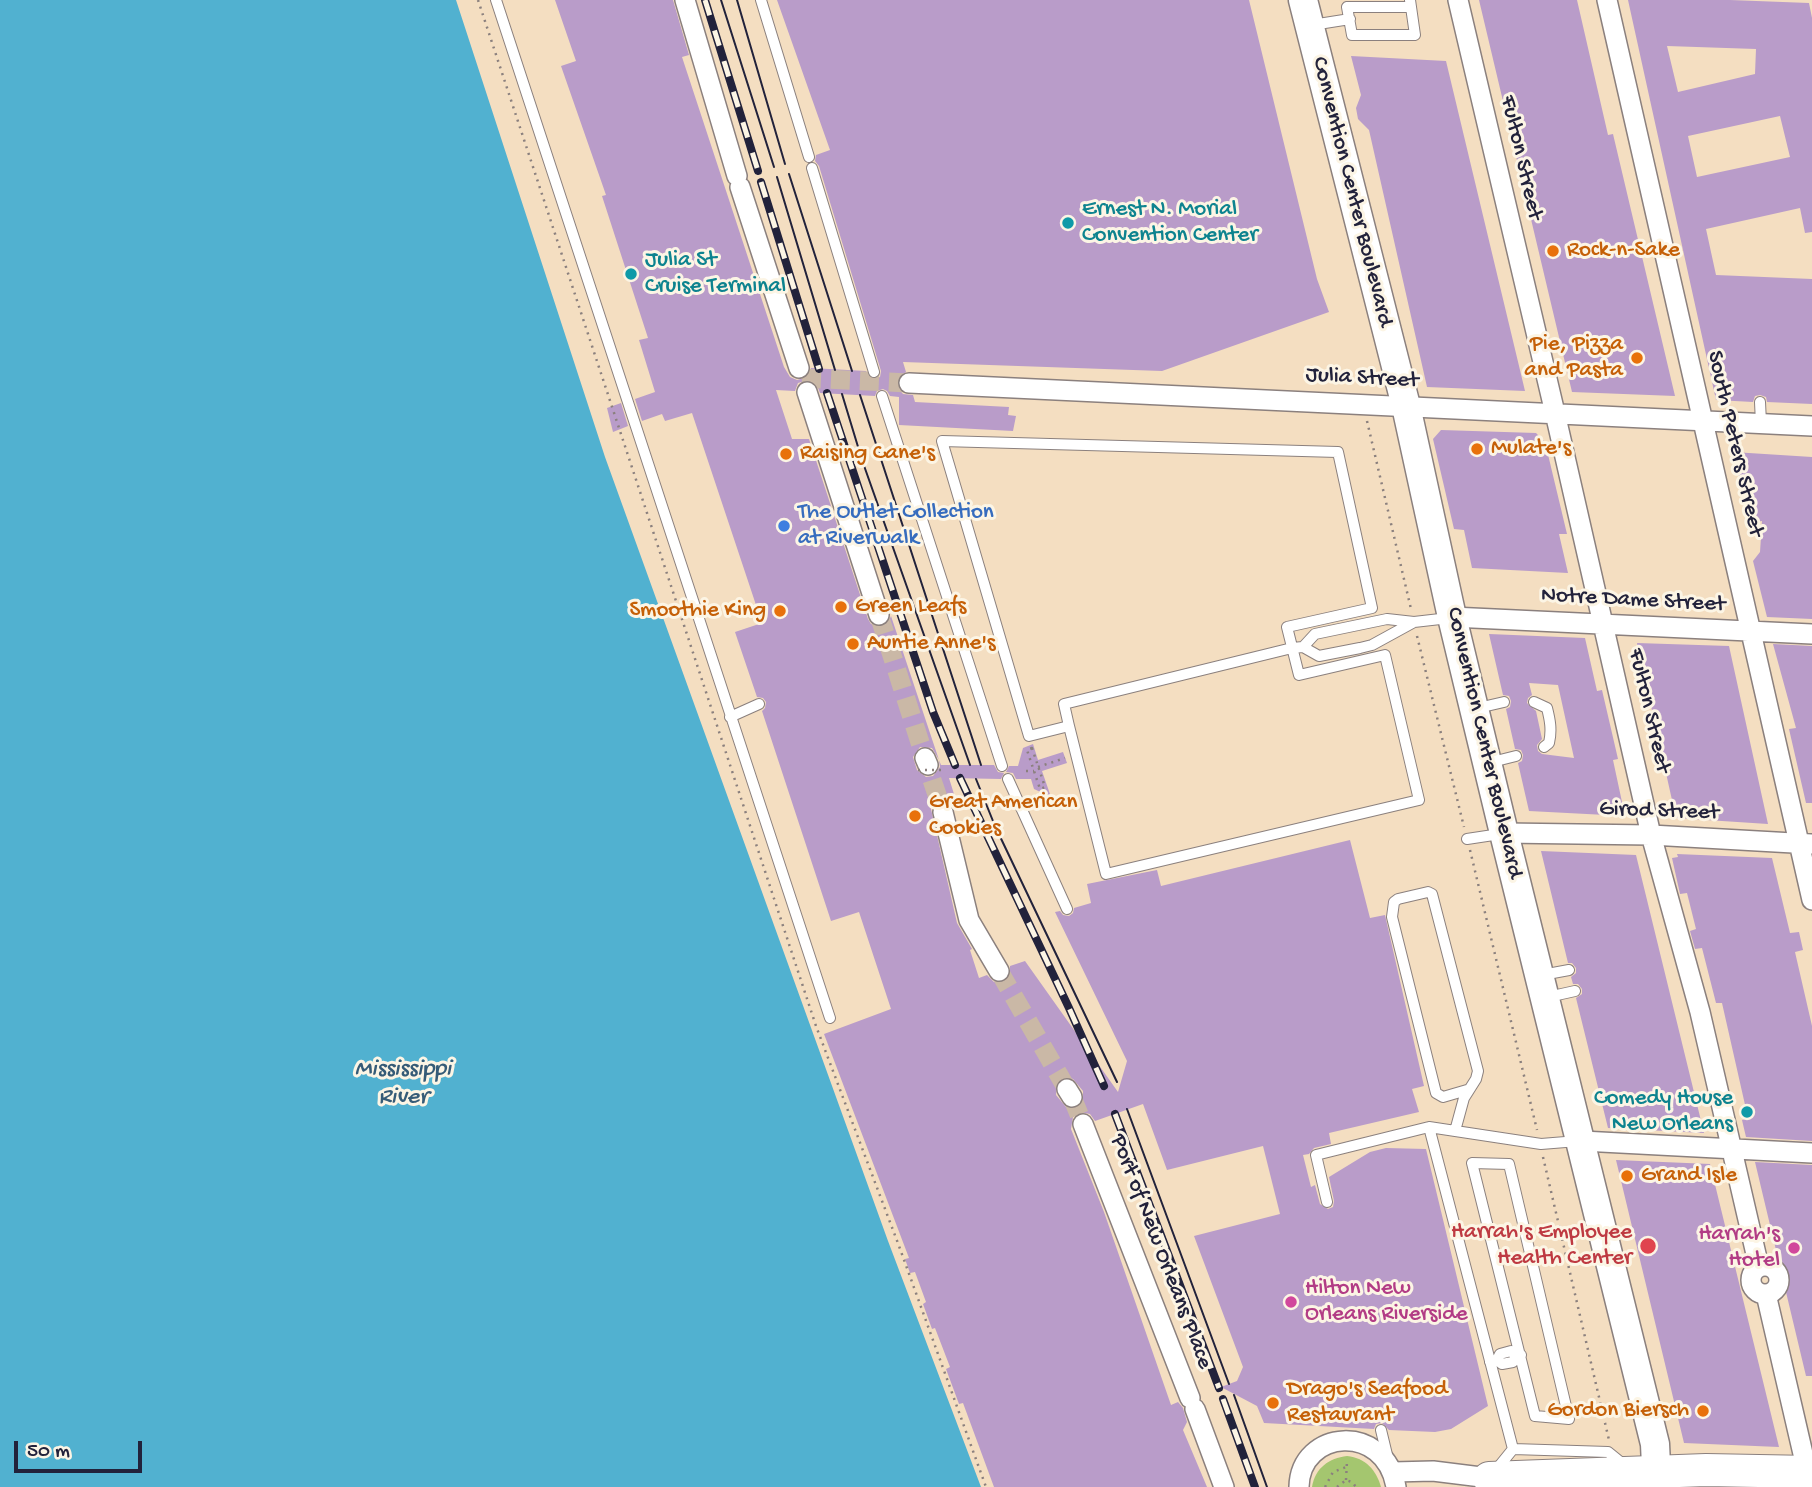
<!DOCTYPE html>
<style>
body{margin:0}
#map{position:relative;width:1812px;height:1487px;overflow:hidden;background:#f4dec1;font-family:"Gochi Hand",sans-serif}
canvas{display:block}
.scale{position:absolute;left:14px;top:1441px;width:128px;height:32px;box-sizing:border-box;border:4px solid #22223b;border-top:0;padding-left:9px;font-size:21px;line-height:24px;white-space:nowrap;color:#22223b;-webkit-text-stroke:5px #fcf5e5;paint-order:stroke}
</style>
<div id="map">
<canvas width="1812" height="1487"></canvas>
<div class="scale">50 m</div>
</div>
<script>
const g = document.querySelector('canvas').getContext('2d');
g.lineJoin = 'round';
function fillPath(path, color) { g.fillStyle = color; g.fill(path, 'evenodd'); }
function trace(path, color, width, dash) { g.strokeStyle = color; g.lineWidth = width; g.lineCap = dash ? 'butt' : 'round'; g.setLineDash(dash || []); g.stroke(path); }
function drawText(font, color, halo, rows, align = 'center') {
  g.font = font + ' "Gochi Hand",sans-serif'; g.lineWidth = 6; g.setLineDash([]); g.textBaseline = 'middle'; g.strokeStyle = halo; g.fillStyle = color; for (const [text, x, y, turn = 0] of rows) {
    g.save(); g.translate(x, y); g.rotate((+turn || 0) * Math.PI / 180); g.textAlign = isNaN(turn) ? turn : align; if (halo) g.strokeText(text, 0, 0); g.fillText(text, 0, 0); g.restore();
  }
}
fillPath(new Path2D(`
 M1347,1456c19,2 29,14 34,31h-69c3,-19 17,-29 35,-31z`), '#a4c66f');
fillPath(new Path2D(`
 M0,0h456l149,457 283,784 93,246h-981z`), '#51b1d0');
fillPath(new Path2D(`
 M555,0h118l16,55 -7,2 102,310 6,10 7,3 11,-3 3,-9 55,3 2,6 5,2 7,-2 1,-6 -62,-205 -4,-5 1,-6 14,-5 -53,-150h472l68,279 12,33 -167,59 -259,-9 3,10 -8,5v11l5,6 10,1 2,7 94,5 -1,8 8,1 -3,15 -114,-6v-28l-9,-1 -3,-5 -4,-2 -6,2 -2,5 -55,-3 -4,-10 -7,-3 -11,3 -3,8 -19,-1 16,49h17l59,180 3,5 11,3 6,-4 3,-7 48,144 -7,-12 -12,-1 -7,10 4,13 9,7 7,-1 7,-9 -1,-7 2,5h53l4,7 6,1 -3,6 -52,-1 9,29 -4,1 -7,-7 -6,-1 -7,4 -3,5 26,114 15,26 -2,1 9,28 8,-3 7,7h11l5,-6v-10l15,-5 93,131 9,-31 -72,-149 5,-1 3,4 6,1 4,-3 1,-5 17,-5 -4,-19 70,-14 4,16 189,-46 20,78 15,-3 39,171 -12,3 7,23 -90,21 2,11 -17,4 -5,6 -6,1 8,32 4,-2 5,19 8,5 5,-2 1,-6 -5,-24 41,-25 16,-4 40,1 62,257 -37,23 -16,3 -46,-2 -7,-7 -6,1 -2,5 -110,-6 -7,-17 -36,-19 16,-6 6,-14 -49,-131 86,-22 -17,-68 -96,24 -24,-66 -48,17 -5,-7 -11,-2 -6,5 -2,12 33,83 67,193 7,-3 5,6 4,14 -4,8 24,57h-213l-31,-84 -4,1 -13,-35 4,-2 -15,-39 -3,1 -9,-25 3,-2 -11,-30 -5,1 -5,-14 4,-1 -85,-224 67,-25 -32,-97 -28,9 -69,-210 3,-3 1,-6 -3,-4 -6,-1 -22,-65 27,-9 -70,-210 -27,8 -3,-7 -20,7 -7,-22 20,-7 -16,-52 9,-2 -46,-142 4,-1 -45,-129 15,-5zM1066,1077l7,2 10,12v11l-5,6 -12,-1 -10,-12 1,-12z
 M1479,0h98l31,135 5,-1 62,262 -103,-4z
 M1628,0h102l79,3 3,15v214l-7,1 -5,-25 -94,21 10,46 96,4v125l-45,-2 -1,-5 -6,-2 -5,1 -2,6 -37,-2zM1667,46l89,3 -1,25 -77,18zM1780,116l10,41 -93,20 -9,-41z
 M1351,56l95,5 79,330 -98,-4 -58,-257 -11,-11 -2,-11 5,-13z
 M621,403l7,23 -15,6 -6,-24z
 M1441,430l95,3 9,9 22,92h-8l9,39 -96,-5 -8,-38 -10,-1 -21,-90z
 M1733,452l79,5v162l-45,-2 -14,-56 7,-9 2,-31 -12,2z
 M1489,634l96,4 12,53 5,-1 16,69 -5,1 12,56 -96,-5 -11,-48 4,-2 1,-6 -2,-5 -6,-1 -9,-40 4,-2 1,-6 -2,-5 -6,-1zM1529,683l29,2 16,73 -32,-4 -4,-3 -1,-6 5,-6 -6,-28 -9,-8 1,-5 4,-3z
 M1637,643l92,3 39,178 -92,-6z
 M1773,644l39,2v157h-6l-17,-74 7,-1z
 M1033,744l5,16 25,-8 4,11 -25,8 9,26 -17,-8 -3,-10h-15l-3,-6 -7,-1 3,-6h9l5,-18z
 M1541,851l95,4 68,278 -96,-5 -32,-130 6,-4v-5l-4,-5h-5l-2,-7 5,-4v-5l-4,-5h-4z
 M1677,854l95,4 18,75 9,-1 4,18 -8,2 17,74v115l-66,-4 -4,-17 6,-2 -26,-115h-6l-14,-55 -7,1 -5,-18 6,-2 -9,-36 -7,1 -8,-36 6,-1z
 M1616,1160l94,4 69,283 -95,-4z
 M1755,1162l57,3v211h-6z`), '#b99cc9');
trace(new Path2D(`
 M802,378l107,5
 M879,615l46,143
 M932,780l11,32
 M999,971l68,118
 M1072,1097l11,27`), '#cab8a6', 19, [19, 10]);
const lane = new Path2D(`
 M496,0l334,1018
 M761,0l48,157
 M1410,0l5,35h-63l-5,-28h64
 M1312,25l38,-6
 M812,168l62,204
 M882,396l120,370
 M1760,402l1,21
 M1303,647l12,-13 72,-15 27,3 35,-4
 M1534,702l13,6c3,12 5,22 2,35l-5,4
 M1478,708l26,-6
 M730,717l29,-13
 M1069,726l37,148 313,-74 -34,-145 -86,20 -12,-48 85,-19 -34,-156 -396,-11 87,295 40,-10 -5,-22 228,-56 11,-1 16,9 41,-8 12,-3 42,-23
 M1488,763l28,-7
 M1008,779l59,130
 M1467,839l33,-5
 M1542,975l27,-5
 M1548,997l27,-6
 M1429,1127l84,322
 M1455,1131l9,-33 12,-19 2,-8 -46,-177 -4,-2 -30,7 -4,3 -2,15 44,176 7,4 24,-7
 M1472,1163l37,1 60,255 -34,-3z
 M1327,1202l-11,-47 113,-28 112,17 37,-3
 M1497,1360l3,-6 11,-3 5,5
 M1490,1362l7,-2 5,4 11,-2 3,-6 5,-1
 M1381,1430l7,29
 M1513,1449l95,3 16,13
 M1496,1470l17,-21`);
const street = new Path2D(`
 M685,0l52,176
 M1458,0l97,413 96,422 49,177 59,255
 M1607,0l205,900
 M740,187l59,181
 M909,383l903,43
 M807,392l72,223
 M1452,617l360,17
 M925,758l3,7
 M943,812l26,108 30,51
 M1504,833l147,2 160,9
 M1067,1089l5,8
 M1083,1124l107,274
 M1582,1141l230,12
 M1751 1280a14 14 0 1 1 28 0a14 14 0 1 1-28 0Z
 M1766,1294l41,177
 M1195,1409l29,78
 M1393,1472l40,-1 56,7
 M1299,1487c1,-58 86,-65 97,0`);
const secondary = new Path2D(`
 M1303,0l103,406 46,211 52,216 151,611 2,43`);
const primary = new Path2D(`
 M1489,1478l217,-8 106,2`);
trace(lane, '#8b807e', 12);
trace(street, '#8b807e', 22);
trace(secondary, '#8b807e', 31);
trace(primary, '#8b807e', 34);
trace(new Path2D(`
 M478,0l338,1026 83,220 87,241
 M1367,421l44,188
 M1417,636l47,191
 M1032,748l13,39 -5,2 -13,-39z
 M1038,767l27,-9
 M1026,771h8
 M1470,850l67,280
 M1543,1157l66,283
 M1346,1480l1,-19
 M1325,1487l8,-15 13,-5
 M1337,1487l9,-7 6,2 4,5`), '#8b807e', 2.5, [2, 5]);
trace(lane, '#fff', 10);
trace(street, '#fff', 19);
trace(secondary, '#fff', 28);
trace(primary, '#fff', 32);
trace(new Path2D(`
 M721,0l53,167
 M737,0l48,164
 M789,174l63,197
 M777,177l58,193
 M842,394l20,66 108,305
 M860,395l121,370
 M976,779l19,47 122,256
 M1127,1109l102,275
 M1234,1395l33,92`), '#22223b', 2);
const rail = new Path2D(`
 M705,0l53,171
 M761,182l58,187
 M827,393l106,319 22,53
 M960,778l109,230 35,78
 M1115,1114l104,274
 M1223,1399l32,88`);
trace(rail, '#22223b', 8);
trace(rail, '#fcf5e5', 5, [16]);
trace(new Path2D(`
 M918,770h25`), '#8b807e', 2.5, [2, 5]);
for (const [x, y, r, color] of [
 [1068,223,7,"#0f9aa8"],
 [1553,251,7,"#e8710a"],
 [631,274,7,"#0f9aa8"],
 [1637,358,7,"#e8710a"],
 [1477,449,7,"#e8710a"],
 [786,454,7,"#e8710a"],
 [784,526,7,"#3f7fe0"],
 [841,607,7,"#e8710a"],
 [780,611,7,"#e8710a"],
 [853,644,7,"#e8710a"],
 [915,816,7,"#e8710a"],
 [1747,1112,7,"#0f9aa8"],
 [1627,1176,7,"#e8710a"],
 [1648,1246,9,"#e0444e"],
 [1794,1248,7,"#d1479c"],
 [1291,1302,7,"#d1479c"],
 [1273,1403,7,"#e8710a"],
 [1703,1411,7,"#e8710a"]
]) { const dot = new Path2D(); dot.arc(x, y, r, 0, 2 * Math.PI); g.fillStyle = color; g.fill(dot); trace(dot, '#fcf5e5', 2.5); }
drawText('23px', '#22223b', '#fcf5e5', [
 ["Fulton Street",1520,158,77],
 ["Convention Center Boulevard",1351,192,76],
 ["Julia Street",1362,379,3],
 ["South Peters Street",1734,444,77],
 ["Notre Dame Street",1633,601,3],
 ["Fulton Street",1648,711,77],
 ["Convention Center Boulevard",1483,743,77],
 ["Girod Street",1659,812,2],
 ["Port of New Orleans Place",1160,1252,69]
]);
drawText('23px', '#0d838f', '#fcf5e5', [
 ["Ernest N. Morial",1082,210],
 ["Convention Center",1082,236],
 ["Julia St",645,261],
 ["Cruise Terminal",645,287],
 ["Comedy House",1733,1099,"right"],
 ["New Orleans",1733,1125,"right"]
], 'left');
drawText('23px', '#c56008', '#fcf5e5', [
 ["Rock-n-Sake",1567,251],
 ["Pie, Pizza",1623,345,"right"],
 ["and Pasta",1623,371,"right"],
 ["Mulate's",1491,449],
 ["Raising Cane's",800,454],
 ["Green Leafs",855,607],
 ["Smoothie King",766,611,"right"],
 ["Auntie Anne's",867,644],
 ["Great American",929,803],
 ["Cookies",929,829],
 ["Grand Isle",1641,1176],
 ["Drago's Seafood",1287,1390],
 ["Restaurant",1287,1416],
 ["Gordon Biersch",1689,1411,"right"]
], 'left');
drawText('23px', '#366cbe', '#fcf5e5', [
 ["The Outlet Collection",798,513],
 ["at Riverwalk",798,539]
], 'left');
drawText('23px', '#be3a42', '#fcf5e5', [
 ["Harrah's Employee",1632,1233],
 ["Health Center",1632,1259]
], 'right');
drawText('23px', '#b23c85', '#fcf5e5', [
 ["Harrah's",1780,1235],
 ["Hotel",1780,1261],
 ["Hilton New",1305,1289,"left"],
 ["Orleans Riverside",1305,1315,"left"]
], 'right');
drawText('italic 24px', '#355b77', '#fcf5e5', [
 ["Mississippi",403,1070],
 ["River",403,1098]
]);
</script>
